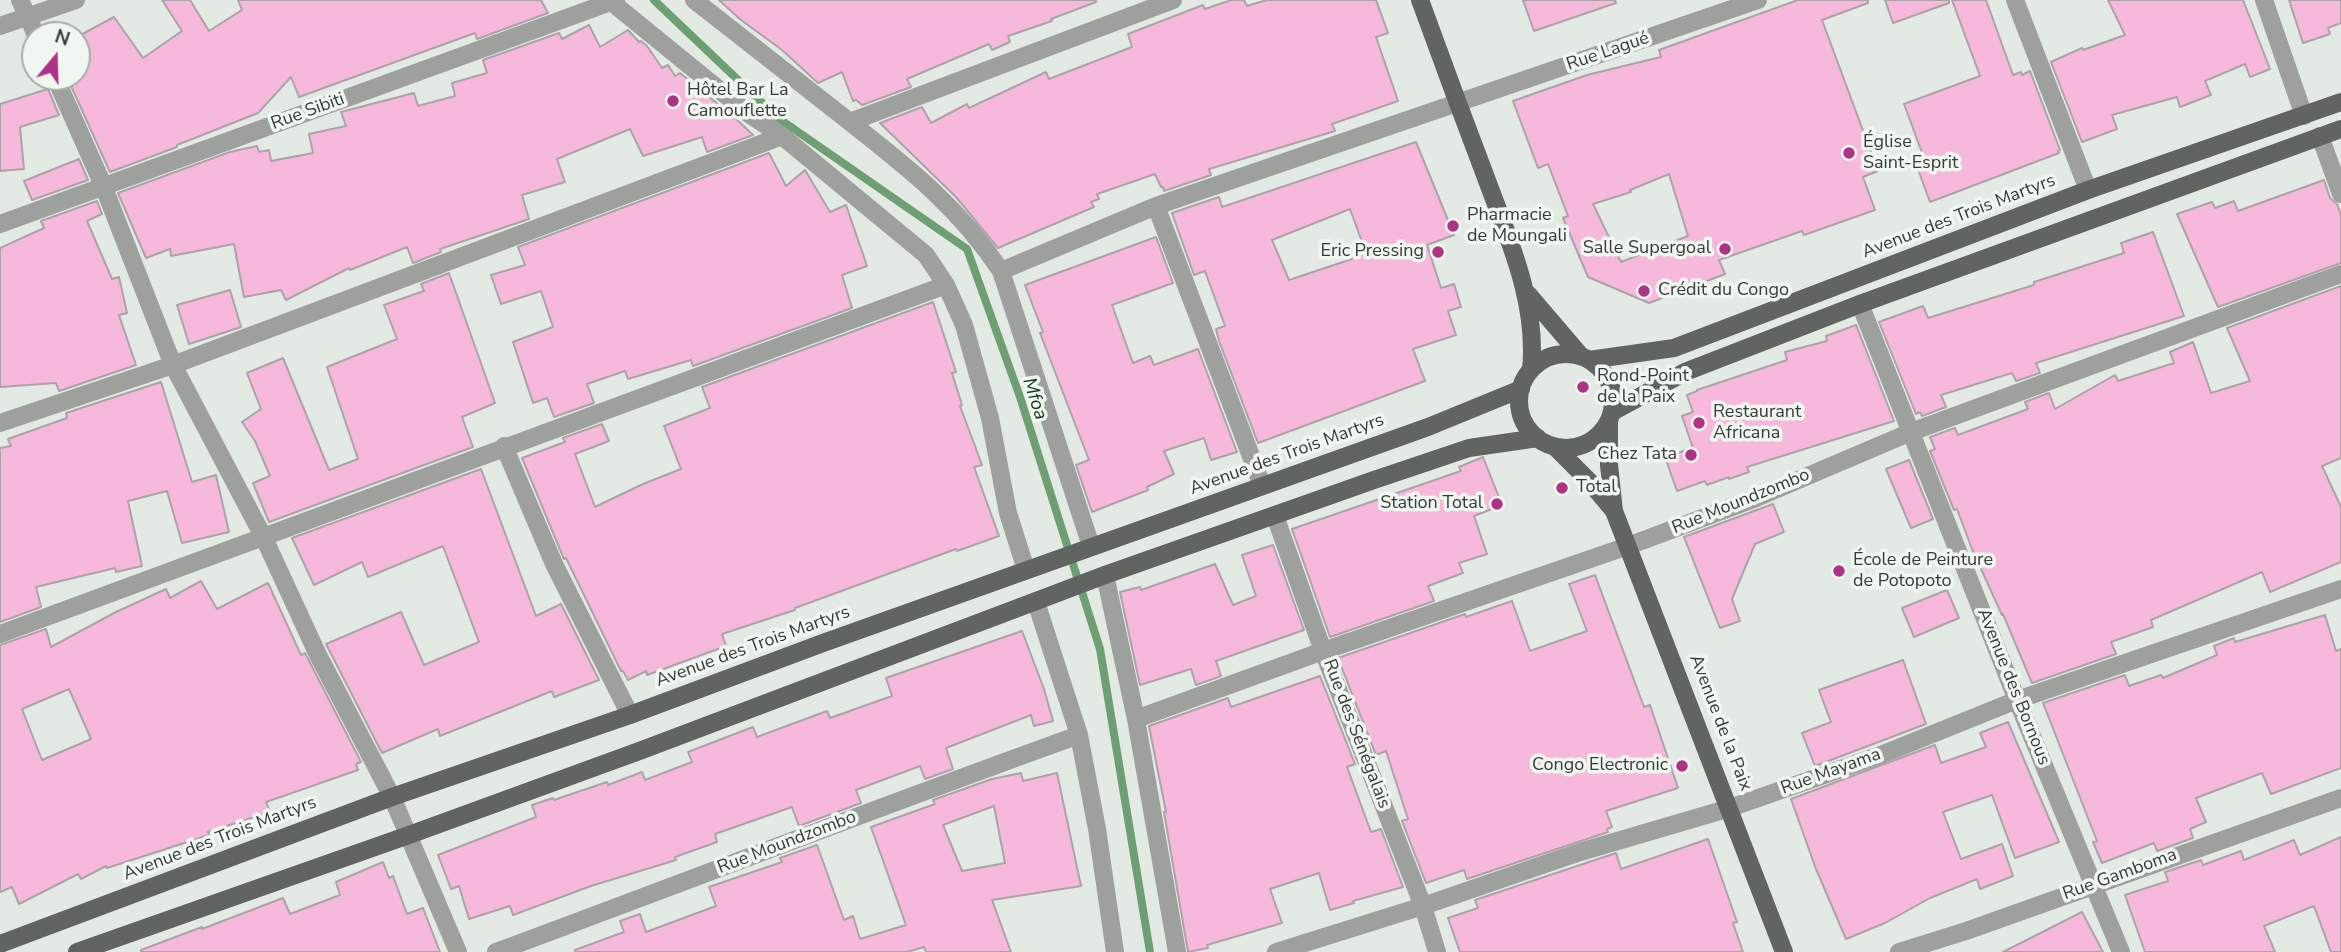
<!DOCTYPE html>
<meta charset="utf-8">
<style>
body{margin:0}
#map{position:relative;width:2341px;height:952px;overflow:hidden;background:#e3e9e3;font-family:"Nunito Sans",sans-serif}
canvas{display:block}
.north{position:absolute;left:21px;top:21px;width:70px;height:70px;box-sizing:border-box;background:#f0f7f0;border:2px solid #a7aca7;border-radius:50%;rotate:19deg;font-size:19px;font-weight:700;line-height:28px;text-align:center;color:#393b39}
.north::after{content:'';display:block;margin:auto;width:24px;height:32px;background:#af3385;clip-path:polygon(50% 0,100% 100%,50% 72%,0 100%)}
</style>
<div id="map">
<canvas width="2341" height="952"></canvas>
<div class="north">N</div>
</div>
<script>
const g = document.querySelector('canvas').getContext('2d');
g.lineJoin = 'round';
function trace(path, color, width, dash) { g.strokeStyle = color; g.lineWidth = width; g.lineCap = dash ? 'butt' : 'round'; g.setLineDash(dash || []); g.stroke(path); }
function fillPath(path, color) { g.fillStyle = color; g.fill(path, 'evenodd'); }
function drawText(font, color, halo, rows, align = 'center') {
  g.font = font + ' "Nunito Sans",sans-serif'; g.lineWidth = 7; g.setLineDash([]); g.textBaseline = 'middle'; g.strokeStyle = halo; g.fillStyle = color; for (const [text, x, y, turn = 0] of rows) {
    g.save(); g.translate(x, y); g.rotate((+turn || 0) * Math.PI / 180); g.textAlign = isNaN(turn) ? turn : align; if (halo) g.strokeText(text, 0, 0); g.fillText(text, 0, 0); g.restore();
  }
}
trace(new Path2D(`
 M654,0l124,118 189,131 53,148 80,252 50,303`), '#6e9f73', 8);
const building = new Path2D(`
 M162,0h28l19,31 33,-21 -4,-10h303l7,13 -71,26 -2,-6 -176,64 -8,-20 -33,36 -81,32v2l-67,25 -43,-95h10v-40l37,-20 29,41 39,-27z
 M719,0h377v2l-45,17 1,2 -44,15 2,6 -18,8 -3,-6 -82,35 4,8 -49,18 -6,-5 -3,1 -11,-29 -24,11 -36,-33 -41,-30z
 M1231,0h13l3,6 20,-6h109l12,33 -12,4 22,64 -66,23 3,7 -126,38 2,6 -47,16 -1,-4h-2l-6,-13 -58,20 2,5 -8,3 3,5 -96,41 -42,-51 -76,-74 42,-16 9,16 36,-19 2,4 77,-36 3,7 83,-32 -4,-13 75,-29 2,4z
 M1523,0h92l1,3 -82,28z
 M1798,0h70v3l-46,17 56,151 -15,6 12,33 -71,25 -2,-4 -83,29 6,14 -76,29 -61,-26 -25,-59 5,-2 -20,-52 -10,4 -25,-67 74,-26 74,-18 -2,-7zM1669,174l19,62 -67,26 -28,-58 38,-12 -1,-2z
 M1885,0h64v3l-56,20z
 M1952,0h34l27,75 8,-3 1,3 8,-4 30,79 -2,1 1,2 -129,49 -15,-41 9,-3 -20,-54 76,-28z
 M2108,0h135l27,69 -20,8 -5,-13 -40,17 6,14 -31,12 -3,-10 -65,18 5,14 -35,13 -31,-80 31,-14 1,2 42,-15z
 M2289,0h52v23l-13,5 2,6 -27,9z
 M589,25l11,22 28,-17 11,12 2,-1 6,5 15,22 6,-3 7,11 5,-3 55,45 18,17 -46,17 -5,-15 -59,19 -13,-27 -73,30 8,23 -43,13 7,24 -89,30 1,3 -28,11 -6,-16 -57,23 -1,-2 -63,32 -5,-10 -37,7 -10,-53 -63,12 -1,-7 -24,9 -28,-65 112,-41 27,-6 2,6 10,-2 2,11 42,-8 -4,-19 37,-8 -5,-14 73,-19 4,13 37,-10 -3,-13 35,-10 -4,-13 76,-27 3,6z
 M48,89l11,26 -39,12 4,42 -24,2v-67z
 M1416,142l38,93 -27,10 14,43 13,-4 7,23 -13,4 8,24 -43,14 12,32 -167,62 -39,-102 -3,-12 9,-3 -20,-55 -11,4 -22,-62 47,-16 3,10zM1350,209l15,41 -14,6 1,3 -63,21 -17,-40z
 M769,153l17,33 19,-16 25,42 16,-7 21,61 -25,9 10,33 -159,58 -2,-6 -63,19 -3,-8 -38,13 7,19 -40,14 -7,-19 -14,5 -20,-61 40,-15 -12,-36 -40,13 -10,-29 34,-10 -7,-18z
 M79,159l9,21 -56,20 -8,-19z
 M2324,180l6,18 7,6 4,11v48l-123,44 -41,-93 35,-12 3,6 19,-7 4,10z
 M97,201l5,13 -15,7 25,58 7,-2 8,36 -8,2 17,50 -77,26 -3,-8 -56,4v-139l44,-20 -3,-7z
 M2153,232l31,84 -148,47 4,10 -24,8 -4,-8 -71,22 5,12 -24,9 -2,-4 -4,2 -37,-92 44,-16 5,12 106,-33v-3l90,-29 -3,-10z
 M1156,237l17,46 -61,22 21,58 17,-7 4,9 44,-16 39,103 -26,8 -7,-22 -40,13 10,23 -27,13 1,3 -56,22 -16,-47 13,-5 -49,-127 3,-1 -18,-47z
 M449,273l46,130 -33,14 11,30 -204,75 -16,-39 17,-7 -15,-35 -13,-19 19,-13 -14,-36 36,-15 46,112 29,-11 -31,-92 70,-28 -13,-34 40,-14 -3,-7z
 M2341,286v172l-19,8 19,41v55l-71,30 -8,-20 -111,48 2,7 -42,15 5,12 -84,29 -29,-69 -1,1 -30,-66 -15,-40 -3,1 -24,-59 5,-2 -5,-12 25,-9 3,7 70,-26 -3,-7 24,-9 6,16 60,-34 3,6 56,-18 -4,-11 23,-10 18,51 39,-12 -23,-53z
 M230,290l11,37 -52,17 -12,-39z
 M933,302l23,70 -4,1 10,32 -2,1 22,59 -8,2 25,69 -42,15 -1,-2 -161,59v2l-73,24 4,12 -79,29 -1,-4 -18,9 -5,-9h-2l-55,-113 -2,1 -42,-101 43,-16 -2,-4 39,-14 7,17 -34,13 20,53 48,-23 38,-15 -17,-43 46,-18 -8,-21z
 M1856,325l38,96 -147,46 2,5 -20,7v-2l-22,8 -2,-4 -28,10 -12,-34 28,-9 -11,-32 11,-4 -6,-17 10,-4v-1l90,-30 -2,-8 42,-11 -1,-5z
 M161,382l31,100 24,-7 13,57 -47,11 -15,-52 -39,10 14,65 -26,6 -1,-4 -79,19 5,20 -41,15v-174l11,-2 -3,-7 59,-21 -1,-5z
 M1483,457l19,48 -28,11 13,38 -28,9 4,10 -35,13 6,15 -104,36 -38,-108 169,-58 -2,-4z
 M1909,460l24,59 -22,9 -25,-59z
 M481,469l55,147 25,-12 38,76 -45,17 -2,-6 -112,45 -2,-7 -56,24 -56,-109 75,-32 23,53 55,-23 -36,-96 -75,31 -6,-15 -48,23 -22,-47z
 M1773,504l11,28 -29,12 -23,55 8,22 -20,7 -36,-91z
 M1273,545l31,85 -88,31 5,15 -25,9 -5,-16 -51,16 -20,-93 20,-5 1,3 74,-26 18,41 23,-9 -14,-41z
 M1595,575l49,132 6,-2 28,83 -72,23 6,16 -5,2 1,3 -141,47 -3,-9 -38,13 -24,-62 6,-2 -22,-68 -10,4 -38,-97 127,-44 1,3 46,-16 18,50 57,-20 -18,-47z
 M201,581l16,28 51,-26 33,72 4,-2 56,109 -5,2 2,6 -92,32 4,10 -62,20 1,3 -102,33 -1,-2 -25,13 -3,-5 -59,30 -7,-17 -12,5v-247l46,-16 5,18 65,-35 50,-23 4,9zM69,689l22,50 -49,21 -20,-51z
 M1947,590l12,28 -45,19 -12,-29z
 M2325,615l11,36 5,-2v119l-70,26 -9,-21 -66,25 10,24 -16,7 3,9 -36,13 -3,-8 -52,20 -9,-21 4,-1 -54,-138 82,-28 4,11 32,-11 2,3 54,-23 -3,-9 20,-8 1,4z
 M1022,631l22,58 9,32 -19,5 -3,-11 -85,33 7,21 -28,10 -5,-13 -64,24 5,13 -62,23 -7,-19 -77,27 2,8 -42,15 1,3 -85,26 -78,29 -3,-9 -41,13 -10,-33 -8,3 -13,-34 98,-38 -4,-12 21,-7 1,2 53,-18 1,3 34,-13 3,8 47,-18 -4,-10 65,-25 4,10 70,-26 3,7 62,-22 -6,-18z
 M1903,660l23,64 -111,42 -13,-33 29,-11 -12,-32z
 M1320,676l35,88 -8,3 24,65 10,-3 22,58 -50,14 1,2 -24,7 -11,-37 -49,16 12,34 -75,22 1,3 -20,4 -24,-140h2l-17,-86 79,-28 3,9z
 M2008,722l51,120 -44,16 -23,-63 -49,17 18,47 41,-15 11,32 -33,13 -3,-10 -47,19 -45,25 -39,16 -30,-70 -25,-70 144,-54 6,18 45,-16 -6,-14z
 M1021,773l2,8 34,-8 24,113 -89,14 19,52h-85l-2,-5 -17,5h-332v-2l49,-18 -4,-11 20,-7 6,18 70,-26 -7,-19 73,-25 -2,-4 37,-13 27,75 9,-4 7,23 46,-14 -35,-98 64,-23 -2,-4 59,-21zM994,806l11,57 -43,8 -19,-46z
 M2341,837v115h-10l-17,-46 -50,20 11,26h-130l-20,-57 43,-14 -3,-9 36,-12 2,5 38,-14 3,9 50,-20 6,15z
 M1708,839l29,83 -4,1 10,29h-283l-12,-34 30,-10 -3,-8 141,-47 5,16z
 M383,862l6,16 4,-2 14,38 16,-6 17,44h-299v-2l61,-23v2l81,-31 7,16 50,-19 -4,-13z
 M2082,912l21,40h-100z`);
fillPath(building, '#f7b9db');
trace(building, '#aba3a7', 2);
trace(new Path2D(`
 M20,0l16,35
 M609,0l140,114 33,22 144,119 20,30 18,40 26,93 18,95 18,57
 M694,0c49,38 98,77 147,115 62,49 116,89 160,156l90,275
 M2015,0l73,190
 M2264,0l40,116
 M0,26l76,-26
 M55,77l48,108 70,180 91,173 54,117 74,142 66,155
 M850,122l323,-122
 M2320,136l21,58
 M1156,206l106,279
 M0,224l616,-224
 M1001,271l155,-65 602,-206
 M1860,304l157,396 104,252
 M0,423l173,-58 609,-229
 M504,446l50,118 76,151
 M1275,516l48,135 100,255 14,46
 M1105,575l31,144 41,233
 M1036,602l43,133 18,94 18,123
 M0,634l946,-349
 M1136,719l187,-68 305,-105 128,-48 155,-66 430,-158
 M496,952c194,-72 388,-147 583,-217
 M1276,952l147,-46 157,-54 150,-44 148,-52 139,-56 324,-111
 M1899,952l67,-21 375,-133`), '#9da09d', 18);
trace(new Path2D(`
 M1420,0c21,58 43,117 65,175 23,63 53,127 46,195
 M1528,294l53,62
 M1519 401a47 47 0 1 1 94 0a47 47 0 1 1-94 0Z
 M1589,360l85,-12 414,-158 253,-88
 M1612,412l73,-40 175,-68 481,-175
 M1609,420v45l5,46 170,441
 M1554,446l34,34 26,31
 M0,944l392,-147 238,-82 193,-72 605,-216 93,-38
 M77,952l332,-117 233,-85 463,-175 269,-95 95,-32 69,-10`), '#606561', 18);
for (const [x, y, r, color] of [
 [673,101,7,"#af3385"],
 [1849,153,7,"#af3385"],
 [1453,226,7,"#af3385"],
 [1725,249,7,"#af3385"],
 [1438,252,7,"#af3385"],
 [1644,291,7,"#af3385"],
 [1583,387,7,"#af3385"],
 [1699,423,7,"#af3385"],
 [1691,455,7,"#af3385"],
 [1562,488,7,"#af3385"],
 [1497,504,7,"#af3385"],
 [1839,571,7,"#af3385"],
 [1682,766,7,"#af3385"]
]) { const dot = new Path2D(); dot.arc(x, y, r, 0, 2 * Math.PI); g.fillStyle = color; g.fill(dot); trace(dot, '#f0f7f0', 2.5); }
drawText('18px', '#393b39', '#f0f7f0', [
 ["Rue Lagué",1608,52,-19],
 ["Rue Sibiti",308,112,-20],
 ["Avenue des Trois Martyrs",1959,217,-21],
 ["Avenue des Trois Martyrs",1287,455,-20],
 ["Rue Moundzombo",1741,502,-22],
 ["Avenue des Trois Martyrs",753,647,-20],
 ["Avenue des Bornous",2013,687,68],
 ["Avenue de la Paix",1720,723,69],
 ["Rue des Sénégalais",1356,734,69],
 ["Rue Mayama",1831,772,-20],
 ["Avenue des Trois Martyrs",220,839,-21],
 ["Rue Moundzombo",787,843,-21],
 ["Rue Gamboma",2120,875,-20]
]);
drawText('18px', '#393b39', '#f0f7f0', [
 ["Hôtel Bar La",687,91],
 ["Camouflette",687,112],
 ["Église",1863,143],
 ["Saint-Esprit",1863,164],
 ["Pharmacie",1467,216],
 ["de Moungali",1467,237],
 ["Salle Supergoal",1711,249,"right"],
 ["Eric Pressing",1424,252,"right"],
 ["Crédit du Congo",1658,291],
 ["Rond-Point",1597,377],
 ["de la Paix",1597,398],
 ["Restaurant",1713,413],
 ["Africana",1713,434],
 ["Chez Tata",1677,455,"right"],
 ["Total",1576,488],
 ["Station Total",1483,504,"right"],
 ["École de Peinture",1853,561],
 ["de Potopoto",1853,582],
 ["Congo Electronic",1668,766,"right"]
], 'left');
drawText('italic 19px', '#0d3214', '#f0f7f0', [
 ["Mfoa",1034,399,72]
]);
</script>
